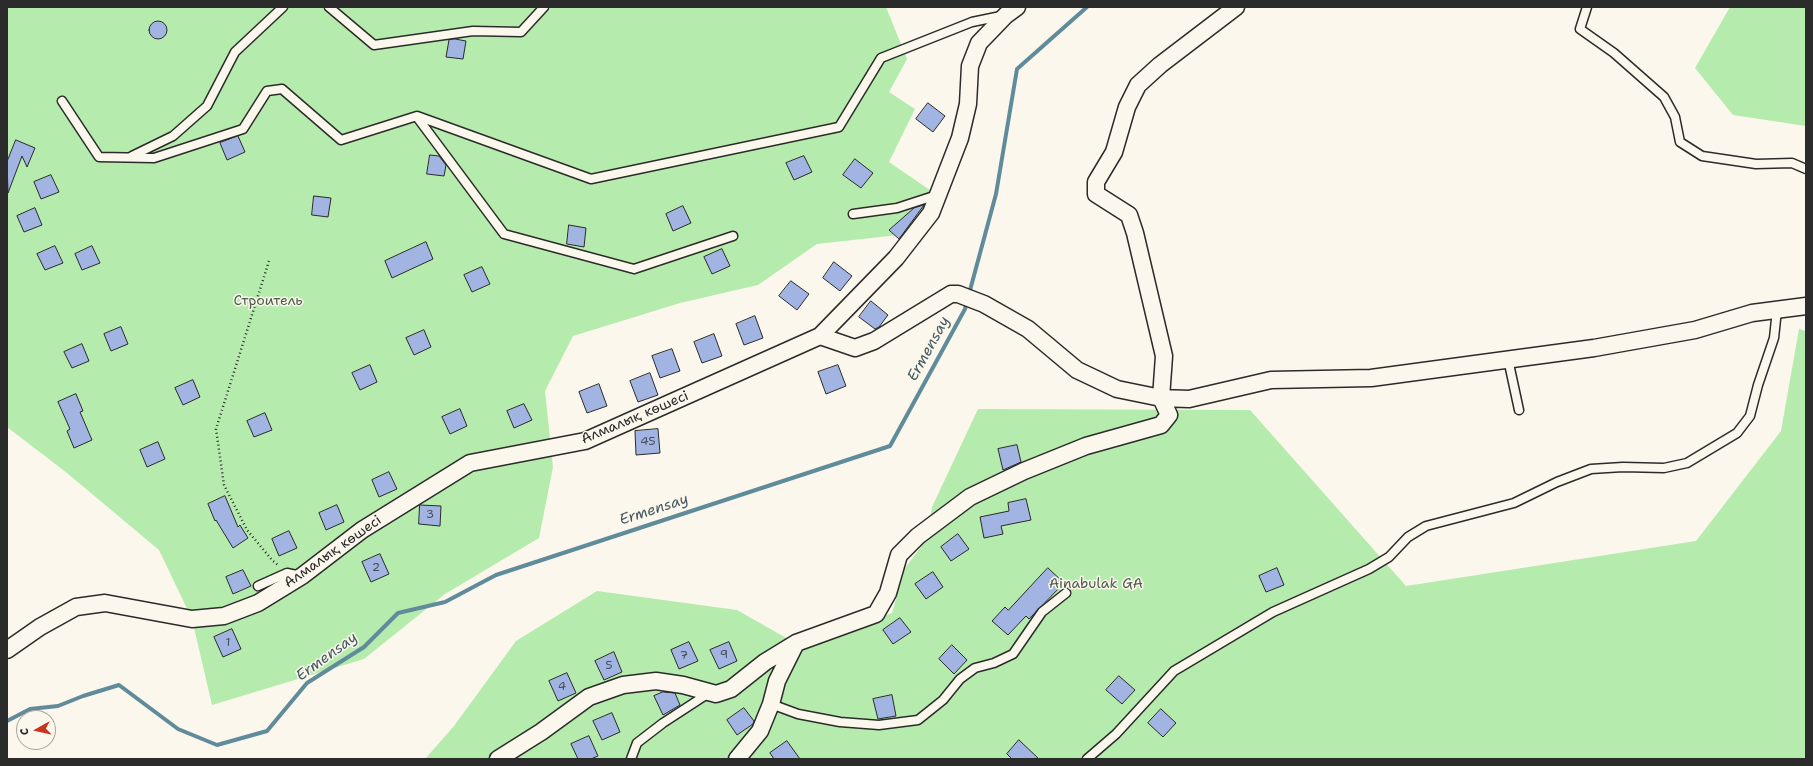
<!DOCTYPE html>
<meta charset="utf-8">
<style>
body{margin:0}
#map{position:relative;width:1813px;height:766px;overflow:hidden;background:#fbf7ec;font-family:"Shantell Sans",sans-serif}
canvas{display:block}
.frame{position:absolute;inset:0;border:8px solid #2b2b2b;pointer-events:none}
.north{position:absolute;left:16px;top:710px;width:40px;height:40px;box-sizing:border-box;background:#fbf7ec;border:1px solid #a8a59f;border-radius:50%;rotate:262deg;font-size:11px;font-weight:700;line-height:16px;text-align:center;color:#2b2b2b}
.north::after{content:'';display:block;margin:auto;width:14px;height:18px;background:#c8321e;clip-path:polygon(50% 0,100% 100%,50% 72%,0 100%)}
</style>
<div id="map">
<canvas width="1813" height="766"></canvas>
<div class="frame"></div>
<div class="north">С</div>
</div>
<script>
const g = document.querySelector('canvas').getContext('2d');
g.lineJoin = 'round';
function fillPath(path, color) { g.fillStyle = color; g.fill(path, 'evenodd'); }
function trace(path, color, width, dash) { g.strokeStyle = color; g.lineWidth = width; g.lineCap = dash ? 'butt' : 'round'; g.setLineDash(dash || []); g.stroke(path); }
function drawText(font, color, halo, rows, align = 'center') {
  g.font = font + ' "Shantell Sans",sans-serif'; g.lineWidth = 3; g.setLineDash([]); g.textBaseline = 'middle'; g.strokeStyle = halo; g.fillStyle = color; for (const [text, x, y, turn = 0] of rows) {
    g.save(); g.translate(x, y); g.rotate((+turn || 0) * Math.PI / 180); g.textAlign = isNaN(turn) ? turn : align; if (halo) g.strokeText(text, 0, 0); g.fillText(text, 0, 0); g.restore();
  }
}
fillPath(new Path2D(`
 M7,7h879l21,52 -18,33 26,17 -26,53 48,33 -21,38 -99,11 -59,41 -78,18 -107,33 -28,55 8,76 -14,71 -94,56 -81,65 -152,46 -20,-86 -33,-69 -92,-77 -60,-46z
 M1730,7h76v119l-73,-11 -38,-47z
 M1799,329l7,2v428h-1381l29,-33 62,-85 81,-50 140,19 67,38 88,-35 13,-45 22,-29 5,-32 46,-98 272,1 156,176 290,-45 85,-110z`), '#b5ebad');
trace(new Path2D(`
 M969,294l27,-100 21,-125 70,-62
 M7,721l23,-12 28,-3 25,-10 36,-11 59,44 39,16 50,-14 40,-48 57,-36 34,-34 47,-11 51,-27 394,-129 75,-137 2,-8`), '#608b9a', 4);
const building = new Path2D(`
 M149 30a9 9 0 1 1 18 0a9 9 0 1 1-18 0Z
 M455,39l11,2 -3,18 -17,-2 3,-17z
 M928,103l17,13 -12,16 -17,-13z
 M238,136l7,16 -18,8 -7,-17z
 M16,140l19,8 -8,19 -5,-11 -14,37 -1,-31z
 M430,155l9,1 7,9 -2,11 -17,-2z
 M804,156l8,16 -18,8 -8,-17z
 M855,159l18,14 -12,15 -18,-13z
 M51,175l8,17 -18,7 -7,-17z
 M314,196l17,2 -3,19 -16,-2z
 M924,205l-25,34 -10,-9 25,-22z
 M683,206l8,17 -18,8 -7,-17z
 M35,208l7,17 -18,7 -7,-16z
 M569,225l17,3 -2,19 -17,-3z
 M426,242l7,17 -41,19 -7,-17z
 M55,246l8,17 -18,7 -8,-16z
 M92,246l8,17 -18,7 -7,-16z
 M722,249l8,17 -18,8 -8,-17z
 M834,262l18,14 -12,15 -17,-13z
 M482,267l8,17 -18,8 -8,-17z
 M791,281l18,13 -12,16 -18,-14z
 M871,301l17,14 -9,12 -4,2 -16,-12z
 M755,316l8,22 -19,7 -8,-21z
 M121,327l7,17 -17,7 -7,-17z
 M424,330l7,17 -17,8 -8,-17z
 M714,334l8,22 -20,7 -8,-21z
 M82,344l7,17 -17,7 -8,-16z
 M672,349l8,22 -20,7 -8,-22z
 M370,365l7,17 -17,8 -8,-17z
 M838,365l8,21 -20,8 -8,-22z
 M650,373l8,22 -20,7 -8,-21z
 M193,380l7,17 -17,8 -8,-17z
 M599,384l8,22 -20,7 -8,-21z
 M76,394l7,17 -3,1 12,28 -18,8 -7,-17 3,-2 -12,-27z
 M524,404l8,16 -18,8 -7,-17z
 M460,409l7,17 -17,8 -8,-17z
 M265,413l7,17 -18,7 -7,-16z
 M658,429l2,24 -24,2 -1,-24z
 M158,442l7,17 -18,8 -7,-17z
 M1017,445l4,17 -18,8 -5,-21z
 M389,472l8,17 -18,8 -7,-17z
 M225,496l13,31 2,-2 8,13 -15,10 -17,-28 -1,1 -7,-17z
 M1026,499l5,21 -30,6 2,8 -19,4 -4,-21 29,-6 -1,-8z
 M337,505l7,17 -18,8 -7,-17z
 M420,505l21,1 -1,20 -21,-2z
 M289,531l8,17 -18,8 -7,-17z
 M958,534l11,15 -18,12 -10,-14z
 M380,554l9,20 -18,8 -9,-20z
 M1048,568l16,15 -35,36 -3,-3 -18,19 -16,-14 13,-14 3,3z
 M1277,568l7,17 -18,7 -7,-16z
 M243,570l8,16 -18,8 -7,-17z
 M933,572l10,15 -17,12 -11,-15z
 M900,618l11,14 -18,12 -10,-14z
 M232,629l9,20 -18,8 -9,-20z
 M689,642l9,19 -19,8 -8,-19z
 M729,642l8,19 -18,8 -9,-19z
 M952,645l15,15 -13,14 -15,-15z
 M614,652l8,20 -18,8 -9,-19z
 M567,673l9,20 -18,8 -9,-20z
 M1119,676l16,14 -13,14 -16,-14z
 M663,692l12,1 5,12 -17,10 -9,-19z
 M892,695l4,21 -18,3 -5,-20z
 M744,708l10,13 -1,3 -16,11 -10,-15z
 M1161,709l15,14 -13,14 -15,-14z
 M612,713l8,19 -18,8 -9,-19z
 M589,736l9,20 -7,3h-13l-7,-15z
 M1019,740l20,19h-27l-5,-5z
 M787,741l13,18h-26l-4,-6z`);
fillPath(building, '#a1b4e2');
trace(building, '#2b2b2b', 1);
const lane = new Path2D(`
 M329,7l45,38 99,-14 48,1 23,-25
 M1587,7l-7,22 34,24 50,44 11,20 5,25 22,14 54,8 36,-1 14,6
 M62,101l37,56 55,1 89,-29 24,-38 15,-2 59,51 76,-24 174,63 248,-52 42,-69 91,-36 29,-6
 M417,117l87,117 130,35 99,-33
 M132,156l41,-20 34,-30 28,-54 48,-45
 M853,214l44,-6 40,-13
 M1508,359l11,51
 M258,586l29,-13 14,3
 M771,704l27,10 42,8 39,3 39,-5 25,-20 17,-21 15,-11 19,-5 19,-9 29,-42 24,-19
 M631,759l6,-16 26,-20 46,-30
 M1087,759l29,-25 58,-63 99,-59 96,-43 20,-12 19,-20 18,-11 88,-23 43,-21 34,-13 32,-2 41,1 23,-5 50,-30 13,-17 8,-31 16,-47 3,-28`);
const street = new Path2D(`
 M820,336l35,12 19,-7 77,-47h7l26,10 44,25 49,41 40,19 44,9 28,1 82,-19 100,-2 223,-30 101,-18 57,-17 54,-7
 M7,650l33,-23 36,-20 29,-4 87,16 32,-3 34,-13 44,-27 60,-46 108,-67 115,-22 235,-105 76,-78 35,-45 29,-75 8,-34 2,-38 9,-23 27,-28 11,-8
 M498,759l43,-27 48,-35 34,-12 33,-4 27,4 33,9 15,-5 34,-27 31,-19 80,-29 12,-21 11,-38 19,-19 52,-39 54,-26 62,-25 75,-21 8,-10 -8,-17 3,-42 -29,-123 -6,-18 -33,-21v-12l18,-30 13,-45 11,-22 22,-20 76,-58
 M737,759l23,-28 11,-27 6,-23 19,-38`);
trace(lane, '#2b2b2b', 11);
trace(street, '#2b2b2b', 19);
trace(new Path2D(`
 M269,261l-53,168 8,56 23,45 25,30 7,6`), '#2b2b2b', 2.5, [1, 3]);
trace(lane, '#fbf7ec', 8);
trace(street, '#fbf7ec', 16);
drawText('12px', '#484d59', null, [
 ["45",648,442],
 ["3",430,515],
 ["2",376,568],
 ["1",228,643],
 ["9",724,655],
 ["7",684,656],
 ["5",609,666],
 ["4",562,687]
]);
drawText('14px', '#4e5b4c', '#fbf7ec', [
 ["Строитель",268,301],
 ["Ainabulak GA",1096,584]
]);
drawText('14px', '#2b2b2b', '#fbf7ec', [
 ["Алмалық көшесі",635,418,-23],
 ["Алмалық көшесі",333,552,-35]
]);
drawText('italic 15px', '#455b62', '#fbf7ec', [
 ["Ermensay",929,349,-61],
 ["Ermensay",654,510,-18],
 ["Ermensay",327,657,-36]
]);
</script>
